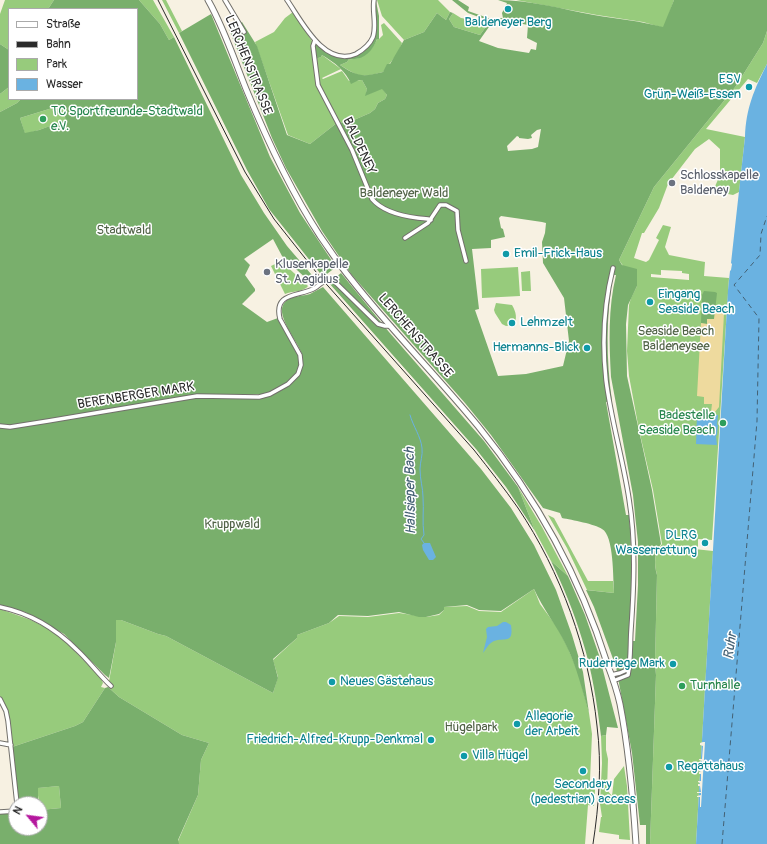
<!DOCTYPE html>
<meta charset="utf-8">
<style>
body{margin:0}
#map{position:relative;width:767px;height:844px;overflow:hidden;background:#f7f1e2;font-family:Pangolin,sans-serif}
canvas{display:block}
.legend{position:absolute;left:8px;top:8px;width:130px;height:92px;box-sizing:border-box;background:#fff;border:1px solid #aaa;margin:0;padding:5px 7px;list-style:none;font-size:12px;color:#2b2b2b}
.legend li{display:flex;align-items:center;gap:8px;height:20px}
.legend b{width:20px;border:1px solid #aaa}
.north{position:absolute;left:8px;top:796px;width:40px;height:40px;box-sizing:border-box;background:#fff;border:1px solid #aaa;border-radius:50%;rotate:299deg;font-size:11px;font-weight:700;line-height:16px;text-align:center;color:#2b2b2b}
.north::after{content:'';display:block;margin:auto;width:14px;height:18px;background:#b5179e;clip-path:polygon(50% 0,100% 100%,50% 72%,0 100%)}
</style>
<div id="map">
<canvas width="767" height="844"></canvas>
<ul class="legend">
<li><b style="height:5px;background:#fff"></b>Straße</li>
<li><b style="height:5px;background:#2b2b2b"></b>Bahn</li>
<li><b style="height:11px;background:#97cb7c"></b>Park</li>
<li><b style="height:11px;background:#6ab2e1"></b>Wasser</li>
</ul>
<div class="north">N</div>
</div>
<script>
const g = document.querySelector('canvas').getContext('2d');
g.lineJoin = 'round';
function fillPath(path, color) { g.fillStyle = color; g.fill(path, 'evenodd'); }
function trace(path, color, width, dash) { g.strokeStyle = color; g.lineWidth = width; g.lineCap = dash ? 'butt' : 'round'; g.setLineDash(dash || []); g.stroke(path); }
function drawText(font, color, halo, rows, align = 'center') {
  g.font = font + ' Pangolin,sans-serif'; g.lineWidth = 3; g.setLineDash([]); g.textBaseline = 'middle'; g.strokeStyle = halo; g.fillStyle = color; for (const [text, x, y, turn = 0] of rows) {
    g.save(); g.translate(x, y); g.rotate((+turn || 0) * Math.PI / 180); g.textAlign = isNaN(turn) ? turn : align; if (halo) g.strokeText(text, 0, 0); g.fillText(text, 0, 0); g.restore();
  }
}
fillPath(new Path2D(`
 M5,0h49l-6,9h-39v41l-9,-6v-30z
 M139,0h14l21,37 -5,3 -9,-16z
 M162,0h4l16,31 -3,2z
 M377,0h61l12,12 -4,8 -9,-7 -13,19 -20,8 -22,-24z
 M516,0h158l-10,28 -21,-6 -46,-7z
 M293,12l19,29 1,18 8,-2 1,-2 19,14 -19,9 1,1 19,-8 7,10 13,-1 5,9 -1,6 16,-7 5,7 -2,4 -7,4 -3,6 -5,4 -23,10 -9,-1 -28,22 -22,-9 -33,-93 19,-10 11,-14z
 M453,13l8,5 26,4 1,2 -8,11 -26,-8 -5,-8z
 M384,23l18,20 -4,10 -15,19c-22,6 -24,5 -43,-7l7,-3 2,-3c12,2 24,-9 28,-20h2l4,-4 -2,-10z
 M767,31v33l-10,19 -9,-4 -42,50 39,8 -6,55 -6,3 -20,-4 7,-16v-26l-11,-10 -14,10 -27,35 -9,24 -15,25h-2l-8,25 12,4 3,-2 10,-20 -3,-2 7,-13 8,2 -6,20 4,8 36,7 -1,14 25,2 -17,262 -14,-1v8l-31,-1 46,5 -17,293h-46l6,-169 -1,-11 2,-89c-3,-12 -3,-22 5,-31l-9,-54 -14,-60 -10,-54 -2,-25 2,-46 2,-7 6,-12 -18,-26 35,-73 82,-101 27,-43zM661,270l21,1v2l7,1v6l-38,-3v-3l10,1z
 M9,87v12h12l-4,4 -17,9v-18z
 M62,105l5,15 -28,10 -14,4 -5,-16z
 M281,261l27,25c-4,6 -16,5 -23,8l-14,-28z
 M518,267l2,29 -38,2 -1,-29z
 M530,271l1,20h-9l-1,-19z
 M496,303l16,2c4,7 6,14 1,20l-7,1 -4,-2 -7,-11 -1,-3z
 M518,487l24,40 26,49 -17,-15 -16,-30z
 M548,515l6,3 34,63h25l1,12 -27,-3 -20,-42z
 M534,589l6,15 17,23 10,19 11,26 11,41 3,21 -2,47 5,9 -1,16 -6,-1 -3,39h-407v-3l20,-46 3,-35 8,-17 -27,-8 -63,-38 -11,-10 8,-45v-22h5l37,14 8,2 107,57 5,-16 -5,-17 24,-22v-3l32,-12 10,-7 29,1 31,-4 27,4 13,-2 5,-5v-3l23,-1 12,5 22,1z
 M0,609l31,11 18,9 12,8 40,41 2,5 -2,4 4,1 -22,34 -8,4 -63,21c-1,-17 -3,-36 -12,-51z
 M606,735v15l2,9 -1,31 5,6 2,-17 10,-13 3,20 3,54 -11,-1v-4l-20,-3 2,-15h1l-2,-13 2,-41 -1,-27z
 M59,786l2,22 -21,2 -3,-22z`), '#97cb7c');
fillPath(new Path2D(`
 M54,0h85l21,24 9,16 5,-3 67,138 23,38 23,33 30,35 -5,3 -30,-28 -9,-17 -29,20 6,6 -5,10 10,14v2l-13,13 25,18 11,-4c6,11 17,28 21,39 6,20 -20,32 -35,37l-67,3c30,0 87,9 101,-24 3,-7 6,-14 3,-21 -4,-11 -24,-35 -18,-47 6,-10 17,-8 27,-11 4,-2 9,-5 13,-7l158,182 30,39 23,37 22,45 16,45 11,37 6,41c-7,-23 -12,-46 -23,-68 -9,-19 -23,-36 -32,-56l-33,22 -22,-1 -12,-5 -23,2v3l-5,4 -13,3h-7l-20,-5 -31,4 -30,-1 -9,8 -32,12v3l-24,21 5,19 -5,15 -107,-57 -8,-2 -37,-14h-5v22l-7,36 -4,-3 -41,-41 -39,-22 -25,-7v-179l10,-1h-10v-313l17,-9 4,-4h116v-90h-89zM62,105l4,15 -27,10 -14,3 -5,-15z
 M452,0h6l11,7 -1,4 26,9 4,-2h5l-1,-5 5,-10 -9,-3c32,0 64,9 96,15 24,4 46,6 69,12l11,-27h93v31l-4,12 -27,43 -82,101 -35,73 3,5 15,4v17l-9,19 -2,19 1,52 25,114 9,54c-7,9 -7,20 -4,31l-2,89 1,11 -6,169h-4v-19h-6l-8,-72 -16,-86 -22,-60 -8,-17 28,3c-1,-14 0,-58 -12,-64 -7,-5 -30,-9 -40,-11l-2,-5 -17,-5 -52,-73 -26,-32 -114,-129 -29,-43 -36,-63 -14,-30 -43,-109 13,-7 15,24 30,89 23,9 28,-22 9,1 23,-10 5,-4 3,-6 7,-4 2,-4 -5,-6 -17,7 2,-7 -5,-9h-3l-8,4c-5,-13 -17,-22 -29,-29l-1,2 -6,2 -1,-13 2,-4 18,13 17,1 20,-14 5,-20v-21l3,15v23h-2c-4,12 -14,22 -28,20l-2,3 -7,3c18,12 23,12 43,7l4,-8h3l14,-24 20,-8 13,-19 9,7 4,-8 3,1 -4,6 5,8 26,8 8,-11 -1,-4 -19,-7zM497,19l31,6 -1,13 10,5 -1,7 -5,-1 -2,4 -31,-5 -19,-7 12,-17zM541,129l-3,18 -6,2 -24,2 -1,-5 10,-10 2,1v1l9,1 4,-1 -1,-3 6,-5zM501,216l41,6 4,1 -1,10 -3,9 1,21 21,35 5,43 -6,25 -37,8 -28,2 -23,-66 4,-1 -7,-60 19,-1v-8l14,-3 -2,-8 -2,-1 -2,-10zM613,275h3c-8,33 -7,68 -5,102l22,118 2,20 3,27v43l-3,56h-6c2,-42 4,-83 0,-126h-3l-20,-113 6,-1c-6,-43 -6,-83 1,-126z
 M211,14l59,143 30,56 36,54 -13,10 -54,-68 -22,-39 -68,-137z
 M0,44l9,6v37l-9,7z
 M341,273l48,59 95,109 34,46 17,44 -29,-44 -30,-38 -147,-166z
 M704,291l11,1 2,1 -3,27 -7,-1v5l-6,-1 1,-28z
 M551,561l17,15 17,39 14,40 19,73 -11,-1 -1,8 -5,1c-4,-33 -9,-66 -19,-97 -8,-27 -19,-53 -31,-78z
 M108,687l11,10 63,38 27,8 -8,17 -3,35 -20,45 1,4h-179v-31l16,-1v16h24v-18l21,-2 -2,-22 -21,2v16h-20l-6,-57 63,-21 8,-4 22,-34z`), '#79af6c');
fillPath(new Path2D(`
 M715,312l9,1 -5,94 -4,5h-4l1,-8h-8v-7l-7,-1 4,-73 6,1v-5h7z`), '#eeda9e');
fillPath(new Path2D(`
 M767,64v780h-71l32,-554 2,-19 1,-1 1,-6 -1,-1 14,-126c1,-29 9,-47 22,-73z
 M697,414l21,1 -1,10h1l-1,10 -1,1 1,9 -21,-1z
 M424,543h6l6,14 -3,3h-4l-6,-10 -1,-5z
 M503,622h3l5,3c3,20 -7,12 -17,16 -5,2 -8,8 -11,12l4,-16 -1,-8 2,-2 9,-1z`), '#6ab2e1');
fillPath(new Path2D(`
 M703,742h2l-4,65h-1v-10h-3v-1l4,-1v-2h-4v-1h4l-1,-6h-2v-2h2v-1l-2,-1v-1h3v-7h-2v-2h2l-2,-1v-1h2v-1l-2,-1v-1h3v-6l-3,-1v-1h3l1,-13 -3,-1v-2z`), '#f7f1e2');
trace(new Path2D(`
 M410,415c3,11 11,22 12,33 1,7 -2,14 -2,21 0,11 3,19 3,28 1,13 -1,25 1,38l-3,4 3,4`), '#6ab2e1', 1);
trace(new Path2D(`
 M722,844l35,-423 2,-103 -25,-33 26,-30 1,-21 6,-18`), '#446174', 1, [5, 4]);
const street = new Path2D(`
 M225,0l19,32
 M287,0c14,20 37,68 69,54 7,-4 14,-10 17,-17 4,-12 -1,-25 1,-37
 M315,40l-2,6 5,39 34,65 20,49c11,13 30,17 46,19 5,1 9,0 13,2
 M405,238l23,-15 12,-18h6l11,6 1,19 8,31
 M0,426l10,1 38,-6 149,-25 62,1 11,-3 18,-10 10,-10 3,-9 -1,-10 -20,-36c-7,-28 20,-22 35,-31 6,-4 9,-9 16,-9l3,2 44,43 7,2h6
 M0,607c29,6 56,22 77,43 12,11 22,25 34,36
 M611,675l9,-2 9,-4
 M613,681l15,-6c3,-15 2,-30 3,-45 3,-44 5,-88 -2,-131 -6,-40 -18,-79 -23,-119 -4,-37 -2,-76 7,-112
 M0,699l6,12 2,10 9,83
 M0,743l11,2
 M0,812l16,-1`);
const secondary = new Path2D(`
 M208,0c16,28 26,59 38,89 21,51 44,101 74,147 10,14 20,30 31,43 40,51 86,97 127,147 57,70 102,151 129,237 5,13 10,27 13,41 9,46 13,93 16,140`);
trace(street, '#72706b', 5.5);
trace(secondary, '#72706b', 7);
trace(street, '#fff', 3.5);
trace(secondary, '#fff', 5);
trace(new Path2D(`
 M158,0l87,172 29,47 46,58 154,173c15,19 30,38 44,58 43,64 71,142 79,218 5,39 2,79 -4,118`), '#2b2b2b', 1);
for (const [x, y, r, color] of [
 [508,9,4,"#0f9aa8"],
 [749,87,4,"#0f9aa8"],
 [43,119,4,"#2e9e5b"],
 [672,183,4,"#6b7280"],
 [506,254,4,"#0f9aa8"],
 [267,272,4,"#6b7280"],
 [650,302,4,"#0f9aa8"],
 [512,323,4,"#0f9aa8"],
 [587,348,4,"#0f9aa8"],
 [723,423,4,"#2e9e5b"],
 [705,543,4,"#0f9aa8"],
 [673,664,4,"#0f9aa8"],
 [332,682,4,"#0f9aa8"],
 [682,686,4,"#2e9e5b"],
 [517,724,4,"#0f9aa8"],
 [431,740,4,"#0f9aa8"],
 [464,756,4,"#0f9aa8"],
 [669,767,4,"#0f9aa8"],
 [583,771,4,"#0f9aa8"]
]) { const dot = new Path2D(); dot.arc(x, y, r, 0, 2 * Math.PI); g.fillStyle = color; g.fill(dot); trace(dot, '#fff', 1.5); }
drawText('13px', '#0d838f', '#fff', [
 ["Baldeneyer Berg",508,23,"center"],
 ["ESV",741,80,"right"],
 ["Grün-Weiß-Essen",741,95,"right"],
 ["Emil-Frick-Haus",514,254],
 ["Eingang",658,295],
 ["Seaside Beach",658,310],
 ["Lehmzelt",520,323],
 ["Hermanns-Blick",579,348,"right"],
 ["DLRG",697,536,"right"],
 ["Wasserrettung",697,551,"right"],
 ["Ruderriege Mark",665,664,"right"],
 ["Neues Gästehaus",340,682],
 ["Allegorie",525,717],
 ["der Arbeit",525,732],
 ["Friedrich-Alfred-Krupp-Denkmal",423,740,"right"],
 ["Villa Hügel",472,756],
 ["Regattahaus",677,767],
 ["Secondary",583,785,"center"],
 ["(pedestrian) access",583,800,"center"]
], 'left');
drawText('13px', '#2b2b2b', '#fff', [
 ["LERCHENSTRASSE",248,65,68],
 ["BALDENEY",359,146,65],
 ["LERCHENSTRASSE",415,336,49],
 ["BERENBERGER MARK",136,396,-9]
]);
drawText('13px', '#27864d', '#fff', [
 ["TC Sportfreunde-Stadtwald",51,112],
 ["e.V.",51,127],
 ["Badestelle",715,416,"right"],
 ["Seaside Beach",715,431,"right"],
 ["Turnhalle",690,686]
], 'left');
drawText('13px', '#5b616d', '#fff', [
 ["Schlosskapelle",680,176],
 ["Baldeney",680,191],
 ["Klusenkapelle",275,265],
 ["St. Aegidius",275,280]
], 'left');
drawText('13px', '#516347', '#fff', [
 ["Baldeneyer Wald",404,194],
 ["Stadtwald",124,231],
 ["Seaside Beach",676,332],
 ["Baldeneysee",676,347],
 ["Kruppwald",232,525],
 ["Hügelpark",471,728]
]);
drawText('italic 14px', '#446174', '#fff', [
 ["Hallsieper Bach",411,491,-91],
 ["Ruhr",731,646,-82]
]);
</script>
